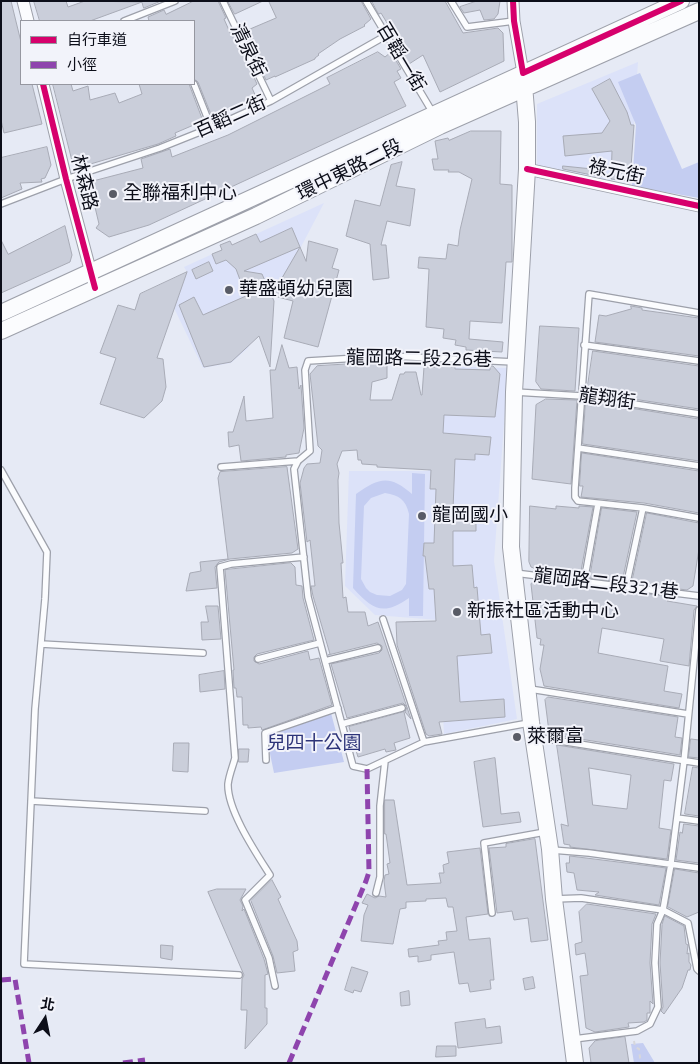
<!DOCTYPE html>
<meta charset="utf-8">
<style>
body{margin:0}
#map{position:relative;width:700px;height:1064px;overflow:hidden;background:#e6eaf5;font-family:"Titillium Web","Noto Sans TC",sans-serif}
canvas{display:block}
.frame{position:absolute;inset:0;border:2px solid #0c0e19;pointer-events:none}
.legend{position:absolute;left:20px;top:20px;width:175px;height:65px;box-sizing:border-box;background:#f2f3fa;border:1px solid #9697a0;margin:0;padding:6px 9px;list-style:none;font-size:15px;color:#0c0e19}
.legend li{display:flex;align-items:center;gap:10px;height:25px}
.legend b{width:25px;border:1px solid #9697a0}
.north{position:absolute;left:20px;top:994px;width:50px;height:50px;-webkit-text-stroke:4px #f2f3fa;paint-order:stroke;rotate:11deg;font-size:14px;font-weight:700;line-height:20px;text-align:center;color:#0c0e19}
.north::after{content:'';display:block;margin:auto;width:18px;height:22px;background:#0c0e19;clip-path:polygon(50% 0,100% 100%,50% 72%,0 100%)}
</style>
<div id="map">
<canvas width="700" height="1064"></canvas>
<div class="frame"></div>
<ul class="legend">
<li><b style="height:6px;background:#d6006c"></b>自行車道</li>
<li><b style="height:6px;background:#8e44ad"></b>小徑</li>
</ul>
<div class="north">北</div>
</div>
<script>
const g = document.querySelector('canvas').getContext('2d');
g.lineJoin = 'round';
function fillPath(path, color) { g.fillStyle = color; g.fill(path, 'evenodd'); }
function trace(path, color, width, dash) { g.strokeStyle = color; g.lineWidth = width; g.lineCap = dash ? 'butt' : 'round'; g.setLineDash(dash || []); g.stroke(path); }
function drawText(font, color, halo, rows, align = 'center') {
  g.font = font + ' "Titillium Web","Noto Sans TC",sans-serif'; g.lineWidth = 4; g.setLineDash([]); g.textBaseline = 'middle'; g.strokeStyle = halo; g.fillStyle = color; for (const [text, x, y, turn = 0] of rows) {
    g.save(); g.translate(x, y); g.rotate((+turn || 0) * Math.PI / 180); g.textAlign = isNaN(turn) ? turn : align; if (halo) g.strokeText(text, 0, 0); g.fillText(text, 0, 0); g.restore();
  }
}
fillPath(new Path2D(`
 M638,62l-8,119 -19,-2 -10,2 -64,-10v-67z
 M324,203l-76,145 -17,15 -28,5 -29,-60 13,-36 -3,-5z
 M437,366l71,2 -14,193 23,158 -73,15 -6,-114 -63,-5 -30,-29 4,-115h79z`), '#dce2f9');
fillPath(new Path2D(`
 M640,73l42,96 17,-7v36l-67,-12 4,-61 -18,-43z
 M412,473l13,1 -2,142h-14v-18c-26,18 -36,12 -56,-10l3,-94c23,-16 33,-20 56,0zM385,493c14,2 21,7 24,21l-3,70 -4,6 -12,6 -13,-1 -7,-3 -4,-4 -5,-9 3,-73 7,-8z
 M331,713l13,49 -70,11 -6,-29 6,-10z
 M643,1043l12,20h-21l-3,-19z`), '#c4cdf1');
const building = new Path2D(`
 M1,1h10l10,41v42h11l10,40 -38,9 -3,-13z
 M34,1h32l2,6 17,-6 57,1 -52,19h-50z
 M142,1h19l-17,7z
 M194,1h24l8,17 -2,1 8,18 3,-1 22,48 -5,4 5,11 -16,8 -1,-2 -28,12 -14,-35 -4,-3v-58h-45l-1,-4 16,-7 2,4z
 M228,1h35l-28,13z
 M269,1h92l10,18 -7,6 1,1 -25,13 -22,15 1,1 -4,3v1l-40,18v-1l-9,4 -23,-48 33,-14z
 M372,1h73l18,32 35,-5 5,5 1,28 -64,31 -17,-37 -14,9 -10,-17 2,-1 -20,-33 -2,1z
 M477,1h23l-2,13 -4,5 -10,1 -4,-10 -16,3 -4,-6z
 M378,52l7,5 6,-5 10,17 -4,2 4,7 -7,4 12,24 -257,119 -40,12 -13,-9 3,-4 -10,-42 54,-14 -2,-9 29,-10 2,8 56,-22 102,-51 -3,-6z
 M610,79l17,33 4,13h3l-4,56 -19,-2 1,-28 -47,5 -2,-20 39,-3 8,-12 -18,-32z
 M53,84h18l2,7 15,-5 2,14 25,-7 4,10 23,-9 -3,-10h50l14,37 -28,12 1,3 -18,8 -81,24 -4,-4z
 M471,131h30l-1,53 12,1v77h-6l-4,61 -32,-2 -1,18 34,3 -1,10 -36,-2v-3l-11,-2 1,-5 -13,-2 1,-9 -18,-2 3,-58 -11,-1 1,-11 27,2 2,-15 10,2 2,-16 12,-51 -13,-7h-11l1,-2h-15l-2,-11h6l-3,-18 13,-3 1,2z
 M47,147l4,18 -6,13 -4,1 1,3 -22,1 2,6 -21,9v-40z
 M402,162l-6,24 19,3 -5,37 -23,-5 -6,24h5l3,33 -16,2 -3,-36 -24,-8 9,-36 25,6 11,-41z
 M563,166l39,4 -1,7 -38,-8z
 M65,226l7,29 -2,7 -69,31v-53l7,14z
 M292,228l8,19 -56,24 18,3 12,27 -4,66 -11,-31 -28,26 -27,5 -25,-62 15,-8 9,18 43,-19 -10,-27 -10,-9 -10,4 -4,-10 10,-4 -2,-5 10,-4 2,4 24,-11 4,8z
 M309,241l29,8 -6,19 7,2 -21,77 -34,-9 9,-37 -19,-5 6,-18h2l18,-31 6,14z
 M209,262l4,9 -17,8 -4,-9z
 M187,272l-30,86 6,1 3,28 -4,14 -18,17 -44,-14 16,-46 -16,-5 18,-48 17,5 5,-16z
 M631,306l11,2v2l57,8v38l-104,-14 4,-27 7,1 25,-7z
 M540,326l39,2 -4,63 -34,-2 -5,-7z
 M282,345l7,23 8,-1 2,22 2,-4 3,43 -5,25 -13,2v2l-45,4 -2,-16 -10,2 -1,-15h5l11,-36 2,25 27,-3 -3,-48h5z
 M593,351l106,15v43l-112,-17z
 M387,362v16l-15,4 -2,18h22l8,-26h4l1,-2h11l5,23h1l2,-28h11v-2l20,2v2l35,1v-4h3l7,8 -5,43 -51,-2 -1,18 48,4 -2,18 -14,-1v6l-20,-1 -2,50 23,1v21h-23v35l19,-1 2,23 3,-1 4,48 9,-1 2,19 -35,3 3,46 44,-3 1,18 -66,5 3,12 -13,2 -3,-2 -29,-89 -1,-23 40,-1 -2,-32h-5l-4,-33h-2l1,-13h10l2,-54h-6l1,-19 -54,-3v-2l-15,-1 -1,-4h-3l-1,-10 -15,1 -5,13 2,9 -1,7 1,43 4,40h-2l2,35 3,-1 2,15h17l3,14 10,-4 33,97 -6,-7 2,-5 -4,-4 -56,15 -16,-54 48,-11 3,-3v-4l-5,-3 -49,12 2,-1 -17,-58 -2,-10h4l-5,-46 -3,2 -7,-59 4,-15 3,-4 13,-1 2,-13 -4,-4 -8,-72 7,-8z
 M546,399l31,1 -6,84 -39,-5 4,-74z
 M586,401l113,18v42l-116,-17z
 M582,453l117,18v42l-55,-10 -63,-6 2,-11h-3z
 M287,467l11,82 -6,4 -62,6 -11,3 -4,5 2,21 -31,3 4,-18 11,-2 -1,-9 28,-3 -10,-81 2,-6z
 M530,506l26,3v-3l23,2v-2l14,1 -13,69 -36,-4 -13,-5 -2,-5z
 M602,508l35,4 -15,70 -32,-4z
 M647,513l52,10v26l-6,37 -6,4 -55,-7z
 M291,563l4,4 1,18 6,1 1,12 11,42 -57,14 -3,3v4l5,3 49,-13 2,9 9,-2 13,47 -70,25 -1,-3 -13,1v-3h-5l-1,-28h-5l-1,-9h-2l-1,-18h1l-9,-100z
 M536,580l137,17 -6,4 30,5 -3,4 -5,56 -29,-5 4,-22 -62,-11 -4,25 70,13 -4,25 18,3 -3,14 -135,-22 -4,-17 4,-24h-4l1,-6 -4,-1 -6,-54z
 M206,606h12l3,33 -19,1 -1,-18h7z
 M224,671l1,18 -25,3 -1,-17z
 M548,697l130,20 -3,20 7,1 -2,17 -125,-20 -6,-3 -4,-32z
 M404,712l6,26 -16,5 2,7 -10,2 -1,-3 -27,8 -9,-30z
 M691,739l8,1v18l-10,-1z
 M174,743h15l-1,29 -15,-1z
 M557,745l117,19 -3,17 -7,-1 -5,48 12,2 -4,29 -97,-12v-2l-6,-1 -3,-20 7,2zM589,768l42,7 -4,34 -34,-4z
 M239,749h10l-1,13h-9z
 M495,758l6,56 18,-2 2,10 -38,5 -9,-65z
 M693,767l6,1v48l-14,-2z
 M385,800h9l13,85 34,-2 -2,-10h5l-1,-8 6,-2 -2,-11 33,-4 8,66 -22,3 3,23 21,-2 4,42h-4l1,9 -21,3 -2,-9 -9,1 -5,-32 -23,3v5l-13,2v-6l-9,1 -1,-8 31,-4 -1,-4 9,-1 -1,-8 11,-1 -4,-24h-5l-2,-9 -20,1v2l-20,1v6l-6,1 -7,35 -32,-3 3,-26 4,-10 -6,-2 5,-9 8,4 4,-2 7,1 -2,-16 1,-6 4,-1 -2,-10 3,-1 -4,-29h-1z
 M684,824l15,2v37l-23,-3 4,-28 2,1z
 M535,839l13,101 -17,2 -3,-24 -14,2 -2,-9 -15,2 -8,-65 17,-1v-3z
 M570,856l96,12 -7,37 -64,-10 4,-3 -22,-2 -3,-17 -7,-1 -1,-9h3z
 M675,869l24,4v39l-12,5 -19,-10z
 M272,880l9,17 -3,2 19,42 1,9 -5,2 2,19 -18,2 -4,-17 -22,-55z
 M217,889h29l-6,11 3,6 -1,5 2,-2 20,50 4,15 -3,1v33h2v16l-22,25 2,-39h-6l1,-31 2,-4 -36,-83z
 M587,904l69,10 -4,10 -2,39 3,41 -3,-3v12h-3v7l-3,2 -16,1 1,4 -34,5 -9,-4 -6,-52 8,-1 -3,-22 -9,2 -1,-11 7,-2 -3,-30z
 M665,916l19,10 2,18 2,1 -1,9 2,-1v9l2,3 -1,5h-2l-6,18 -18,26 -3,-3 2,-4 -3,-44 2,-38z
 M161,945l12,1 -1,14 -11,-2z
 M352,967l16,5 -7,20 -7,-2 -1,3 -8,-3z
 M533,977l2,11 -10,2 -2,-11z
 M409,991l1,14 -9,1 -1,-13z
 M485,1019l1,9 14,-2 2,17 -44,5 -3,-25z
 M625,1037l4,26h-38l-2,-15 6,-7z
 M437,1046h19v10l-20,1z`);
fillPath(building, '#caceda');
trace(building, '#a8abb6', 1);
const lane = new Path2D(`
 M223,1l48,100
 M366,1l67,112
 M451,1l16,26 47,-6
 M124,21l51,-20
 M194,84l17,43
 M1,204l65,-25 94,-31 60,-24 51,-23 116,-66
 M699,313l-110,-19 -14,194v9l3,4 65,7 56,10
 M584,345l115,16
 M514,362l-123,-6 -83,5 -3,9 5,81 -12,10 -4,8 14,128 45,169 14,3 57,-27 105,-19
 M515,392l67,4 117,18
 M578,448l121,18
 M221,467l77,-6
 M1,470l46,82 -2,47 -10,110 -11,255 215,11
 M515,573l184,23
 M584,582l14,-78
 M626,587l17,-79
 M383,619l41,123
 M41,644l162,9
 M258,659l62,-16
 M325,661l53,-13
 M530,689l158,25
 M342,724l60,-16
 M535,737l164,26
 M266,760l-1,-27 73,-25
 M31,801l174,10
 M677,818l22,3
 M552,850l37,3 110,15
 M376,893l4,-16v-71l5,-45
 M554,899l27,-1 82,12 25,13 9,46 2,2
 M492,913l-8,-70 61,-11
 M275,986l-6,-28 -24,-58 25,-25c-14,-22 -43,-65 -42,-91 1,-9 5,-18 7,-26l-15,-191 11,-3 73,-7
 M574,1039l63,-8 13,-7 8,-17 -3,-44 2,-39 6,-14 8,-46 13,-103 15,-151`);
const street = new Path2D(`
 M23,1l5,20
 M513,1l1,20 9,52
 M43,84l23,95 29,109
 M527,169l172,37`);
const secondary = new Path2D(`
 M523,73l4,49v47l-13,223 -3,155 20,175 19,127 4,50 21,164
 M1,313l680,-312
 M1,331l255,-115 184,-90 259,-115`);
trace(lane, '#9da0aa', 8);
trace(street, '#9da0aa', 13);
trace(secondary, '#9da0aa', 18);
trace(new Path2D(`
 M634,1041l1,6 4,2 1,9 2,5`), '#d7d7db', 2, [4, 4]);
trace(lane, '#fbfcfe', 5.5);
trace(street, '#fbfcfe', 11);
trace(secondary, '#fbfcfe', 16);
trace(new Path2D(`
 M1,980l14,-1 14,84
 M123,1063l22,-3
 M289,1063l77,-182 3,-9 -2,-103`), '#8e44ad', 5, [10, 5]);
trace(new Path2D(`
 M513,1l1,20 9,52 158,-72
 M43,84l23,95 29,109
 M527,169l172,37`), '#d6006c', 6);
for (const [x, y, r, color] of [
 [113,194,5,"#585b66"],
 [229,290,5,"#585b66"],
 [422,516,5,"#585b66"],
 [457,612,5,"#585b66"],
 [517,737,5,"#585b66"]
]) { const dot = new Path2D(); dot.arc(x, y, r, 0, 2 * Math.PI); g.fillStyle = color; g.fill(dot); trace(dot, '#f2f3fa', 2); }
drawText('19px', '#0c0e19', '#f2f3fa', [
 ["清泉街",247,51,64],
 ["百韜一街",400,58,59],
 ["百韜二街",231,118,-24],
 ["環中東路二段",350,171,-26],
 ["祿元街",616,173,12],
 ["林森路",83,183,76],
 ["龍岡路二段226巷",419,360,1],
 ["龍翔街",607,400,8],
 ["龍岡路二段321巷",606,585,7]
]);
drawText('19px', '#0c0e19', '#f2f3fa', [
 ["全聯福利中心",123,194],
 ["華盛頓幼兒園",239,290],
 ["龍岡國小",432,516],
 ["新振社區活動中心",467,612],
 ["萊爾富",527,737]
], 'left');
drawText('19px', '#2d3479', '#f2f3fa', [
 ["兒四十公園",314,744]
]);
</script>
